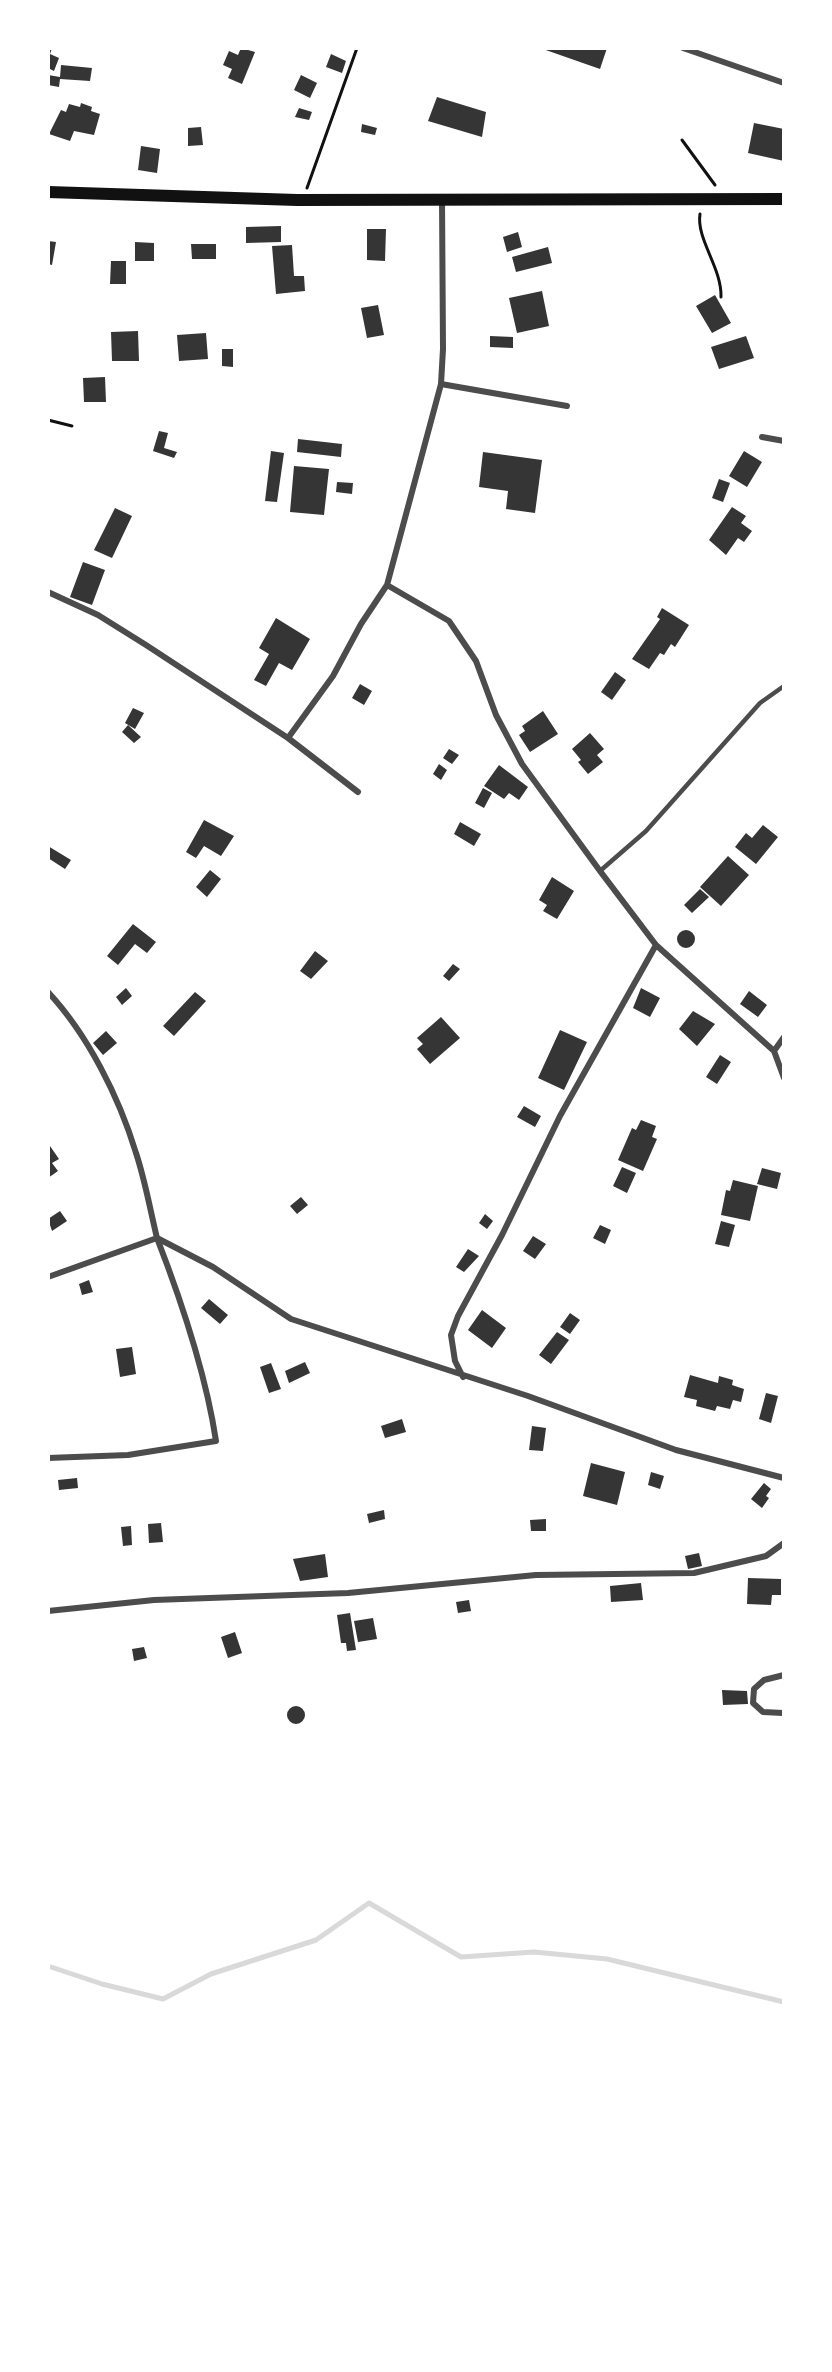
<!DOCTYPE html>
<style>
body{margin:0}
#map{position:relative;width:832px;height:2372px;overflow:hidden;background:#fff;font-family:"Exo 2",sans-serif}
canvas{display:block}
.frame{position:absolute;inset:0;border:50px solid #fff;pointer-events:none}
</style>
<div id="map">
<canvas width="832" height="2372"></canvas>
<div class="frame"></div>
</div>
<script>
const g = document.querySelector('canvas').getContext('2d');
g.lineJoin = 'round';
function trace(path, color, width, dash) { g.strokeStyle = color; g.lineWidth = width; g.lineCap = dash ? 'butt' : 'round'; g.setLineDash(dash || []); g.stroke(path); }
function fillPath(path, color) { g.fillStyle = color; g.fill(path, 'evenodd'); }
trace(new Path2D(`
 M48,1966l54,18 61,15 48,-25 105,-34 53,-37 92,54 73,-5 73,7 177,43`), '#d9d9d9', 5);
fillPath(new Path2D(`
 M48,48h4l-2,6 9,4 -5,13 -6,-3z
 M241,48l14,4 -13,32 -14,-6 4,-9 -9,-4 6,-14 9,4z
 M540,48h67l-7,21z
 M331,54l15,7 -4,12 -16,-6z
 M61,65l31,3 -2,13 -30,-2 -1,8 -11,-2v-10l12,2z
 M301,75l16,8 -7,15 -16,-8z
 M437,97l49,15 -4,25 -54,-16z
 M81,103l11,4 -1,4 9,3 -6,21 -20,-4 -4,10 -21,-7 12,-24 5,2 3,-8 11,3z
 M299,108l13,4 -3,8 -14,-3z
 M754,123l30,6v32l-36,-8z
 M362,124l15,4 -2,7 -14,-3z
 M201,127l2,18 -15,1v-18z
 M141,146l19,3 -3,24 -19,-3z
 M281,226v16l-35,1v-16z
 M367,229h19l-1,32 -18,-1z
 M518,232l4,15 -15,5 -4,-15z
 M48,241l8,1 -4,23 -4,-1z
 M135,242l19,1v18h-19z
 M191,244h25v15h-24z
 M292,245l2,31h10l1,15 -29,3 -4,-48z
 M548,247l4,16 -36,9 -4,-15z
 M111,261h15v23h-16z
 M542,291l7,35 -32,7 -8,-35z
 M715,295l16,28 -19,10 -16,-27z
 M378,305l6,30 -17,3 -6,-30z
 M138,331l1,30h-27l-1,-29z
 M206,333l2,26 -29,2 -2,-26z
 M490,336l23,1v11l-23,-1z
 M746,336l8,22 -35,11 -8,-22z
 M222,349h11v18l-11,-1z
 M105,377l1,25h-22l-1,-24z
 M159,431l9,2 -4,15 13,4 -3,6 -21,-7z
 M298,439l44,5 -1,13 -44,-5z
 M271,451l13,2 -7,49 -12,-1z
 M744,451l18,11 -15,25 -18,-11z
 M483,452l59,8 -7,53 -29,-4 2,-18 -29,-4z
 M294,466l35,3 -5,46 -34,-3z
 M719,479l11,4 -7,19 -11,-4z
 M337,482l16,1 -1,11 -16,-2z
 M732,507l14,9 -5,7 11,8 -8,11 -6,-4 -12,17 -17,-15z
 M115,508l17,8 -20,42 -18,-8z
 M83,562l22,8 -13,35 -22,-8z
 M662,608l27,17 -14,22 -4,-3 -7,11 -4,-2 -11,16 -17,-10 28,-40 -3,-2z
 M276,618l34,21 -18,31 -13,-7 -13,23 -12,-6 15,-26 -10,-6z
 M615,672l11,8 -14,20 -11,-8z
 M360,684l12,7 -8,14 -12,-7z
 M133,708l11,5 -9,16 -10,-6z
 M543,711l15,23 -28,18 -11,-17 6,-4 -3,-5z
 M128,725l13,12 -7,6 -12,-11z
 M590,733l14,16 -7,6 6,7 -15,12 -10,-12 3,-2 -9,-11z
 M449,749l10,6 -7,9 -9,-6z
 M439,764l8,6 -6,10 -8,-6z
 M499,765l29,22 -9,13 -10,-7 -5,6 -20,-13z
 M483,788l9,5 -8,15 -9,-5z
 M204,820l30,16 -13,20 -17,-10 -8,12 -10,-6z
 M460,822l21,12 -7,12 -20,-12z
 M763,825l15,12 -22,27 -21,-17 11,-14 6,5z
 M48,846l23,14 -6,9 -17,-11z
 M728,856l21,19 -28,31 -21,-19z
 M210,870l11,9 -14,18 -11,-10z
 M552,877l22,14 -17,28 -14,-8 4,-6 -8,-5z
 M700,889l9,8 -17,16 -8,-8z
 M133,924l23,18 -9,11 -12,-9 -17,21 -11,-9z
 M677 939a9 9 0 1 1 18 0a9 9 0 1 1-18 0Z
 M315,951l13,10 -17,18 -11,-8z
 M453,964l7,5 -11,12 -6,-5z
 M126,988l6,8 -10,9 -6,-8z
 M641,988l19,10 -10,19 -17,-9z
 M749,991l18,14 -9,12 -18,-13z
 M195,992l11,9 -32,35 -11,-10z
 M693,1011l22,13 -18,22 -18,-17z
 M441,1017l19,21 -30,26 -13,-15 6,-5 -6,-6z
 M560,1030l27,12 -23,48 -26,-12z
 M106,1031l11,12 -14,12 -10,-12z
 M720,1055l11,7 -14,22 -11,-7z
 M524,1106l17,10 -6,11 -18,-10z
 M641,1120l15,6 -4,11 5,2 -14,32 -25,-11 14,-32 4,2z
 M50,1146l9,13 -7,4 6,8 -10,7z
 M622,1167l14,6 -9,20 -14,-7z
 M762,1168l19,5 -4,16 -20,-5z
 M733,1180l25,6 -8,35 -29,-6 5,-25 4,1z
 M301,1197l7,8 -11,9 -7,-8z
 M60,1211l7,10 -15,10 -4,-12z
 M485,1214l8,7 -6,8 -8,-6z
 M721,1221l14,4 -6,22 -14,-3z
 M600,1225l11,5 -6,14 -12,-6z
 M533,1236l13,8 -11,15 -12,-8z
 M468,1249l11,7 -15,16 -8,-5z
 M89,1280l4,12 -11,3 -3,-11z
 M209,1299l19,16 -8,9 -19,-16z
 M482,1310l24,18 -14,20 -24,-18z
 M570,1313l10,7 -10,14 -10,-7z
 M557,1332l12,8 -18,24 -12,-9z
 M132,1347l4,27 -16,3 -4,-28z
 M305,1362l5,11 -21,10 -4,-12z
 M271,1363l10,26 -12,4 -9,-26z
 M690,1375l28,8 1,-7 14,4 -1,5 12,4 -3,13 -8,-2 -3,9 -13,-3 -2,5 -19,-5 1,-6 -13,-3z
 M766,1393l12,3 -7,27 -12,-4z
 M402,1419l4,13 -21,6 -4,-12z
 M532,1426l14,2 -3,23 -14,-1z
 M591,1463l34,9 -8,33 -34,-9z
 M651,1472l13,4 -4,13 -12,-4z
 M77,1478l1,10 -19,2 -1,-10z
 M764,1483l7,6 -5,7 3,2 -7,10 -11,-9z
 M384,1510l1,9 -16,4 -2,-9z
 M546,1519v12h-15l-1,-11z
 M161,1523l2,19 -14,1 -1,-19z
 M131,1526l1,19 -9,1 -2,-19z
 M699,1553l3,13 -14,3 -3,-13z
 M325,1554l3,23 -28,4 -7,-22z
 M748,1578l33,1v16h-9l-1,10 -24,-1z
 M641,1583l2,17 -32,2 -1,-16z
 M469,1600l2,11 -13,2 -2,-11z
 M350,1613l6,37 -9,1 -1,-8h-5l-4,-28z
 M373,1618l4,21 -19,3 -4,-21z
 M235,1632l7,21 -14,5 -7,-21z
 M144,1647l3,11 -13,3 -2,-12z
 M722,1690l25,1 1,13 -25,1z
 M287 1715a9 9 0 1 1 18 0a9 9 0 1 1-18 0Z`), '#353535');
trace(new Path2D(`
 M682,140l33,45
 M307,188l50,-140
 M700,214c-4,25 22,54 21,83
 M48,420l24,6`), '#111', 3);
trace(new Path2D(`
 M600,871l46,-40 114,-128 24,-17`), '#4c4c4c', 4.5);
trace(new Path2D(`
 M683,48l101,35
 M441,384l126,22
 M762,437l22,4
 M387,585l62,36 27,40 20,54 26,49 78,107 56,74 118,106
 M48,592l50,23 48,30 142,93 70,54
 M288,738l45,-62 28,-52 26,-39 54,-201 2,-35 -1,-150
 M48,992c40,43 71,105 88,161 9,27 14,56 21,85l56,29 78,52 237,77 148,54 108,28
 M784,1037l-10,14 10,27
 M48,1277l109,-39c24,62 49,136 59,203l-88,14 -80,3
 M463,1377l-8,-16 -4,-26 7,-19 44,-81 58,-119 96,-171
 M48,1611l106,-11 194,-7 188,-18 158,-2 72,-17 18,-13
 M783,1713l-20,-1 -10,-9 1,-14 10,-9 20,-5`), '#4c4c4c', 6);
trace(new Path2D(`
 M48,192l249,8 487,-1`), '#111', 12);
</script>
